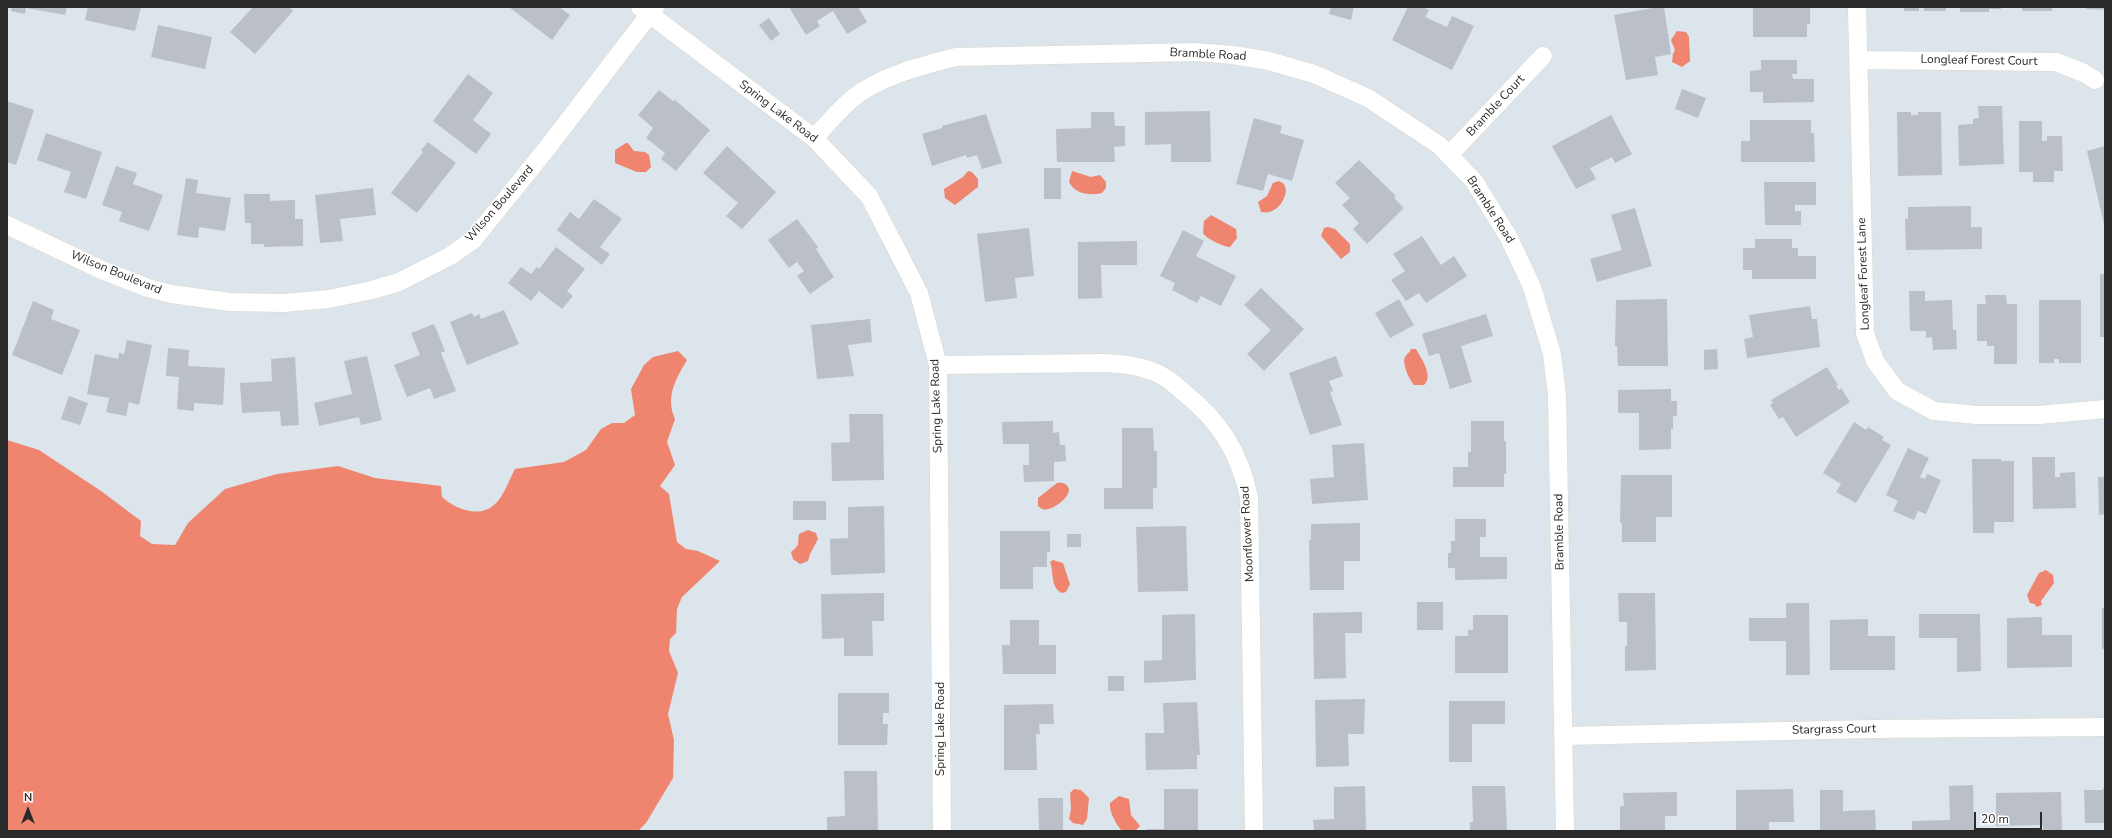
<!DOCTYPE html>
<style>
body{margin:0}
#map{position:relative;width:2112px;height:838px;overflow:hidden;background:#dce4ec;font-family:"Nunito Sans",sans-serif}
canvas{display:block}
.frame{position:absolute;inset:0;border:8px solid #2a2a2a;pointer-events:none}
.north{position:absolute;left:8px;top:790px;width:40px;height:40px;-webkit-text-stroke:3px #fff;paint-order:stroke;rotate:0deg;font-size:11px;font-weight:700;line-height:16px;text-align:center;color:#2a2a2a}
.north::after{content:'';display:block;margin:auto;width:14px;height:18px;background:#2a2a2a;clip-path:polygon(50% 0,100% 100%,50% 72%,0 100%)}
.scale{position:absolute;left:1974px;top:812px;width:68px;height:18px;box-sizing:border-box;border:2px solid #2a2a2a;border-top:0;padding-left:5px;font-size:12px;line-height:14px;white-space:nowrap;color:#2a2a2a;-webkit-text-stroke:3px #fff;paint-order:stroke}
</style>
<div id="map">
<canvas width="2112" height="838"></canvas>
<div class="frame"></div>
<div class="north">N</div>
<div class="scale">20 m</div>
</div>
<script>
const g = document.querySelector('canvas').getContext('2d');
g.lineJoin = 'round';
function fillPath(path, color) { g.fillStyle = color; g.fill(path, 'evenodd'); }
function trace(path, color, width, dash) { g.strokeStyle = color; g.lineWidth = width; g.lineCap = dash ? 'butt' : 'round'; g.setLineDash(dash || []); g.stroke(path); }
function drawText(font, color, halo, rows, align = 'center') {
  g.font = font + ' "Nunito Sans",sans-serif'; g.lineWidth = 3; g.setLineDash([]); g.textBaseline = 'middle'; g.strokeStyle = halo; g.fillStyle = color; for (const [text, x, y, turn = 0] of rows) {
    g.save(); g.translate(x, y); g.rotate((+turn || 0) * Math.PI / 180); g.textAlign = isNaN(turn) ? turn : align; if (halo) g.strokeText(text, 0, 0); g.fillText(text, 0, 0); g.restore();
  }
}
fillPath(new Path2D(`
 M1677,31l9,1 3,5 1,24 -8,6 -10,-5 1,-8 2,-4 -4,-10z
 M626,143h2l6,8 11,1 4,3 2,12 -5,5h-9l-22,-9v-13z
 M968,171l4,1 6,7v8l-23,18 -10,-7 -1,-9 19,-12z
 M1072,171l19,6 9,-2 6,7v6l-4,5c-12,3 -27,1 -33,-11z
 M1279,181l5,3 2,6c-1,13 -12,25 -25,22l-3,-10 9,-6 6,-13z
 M1211,215l25,14 1,9 -7,9c-5,0 -24,-8 -27,-14l1,-12z
 M1328,227l7,2 15,15v8l-9,7 -20,-23 3,-8z
 M1411,349h5c5,9 18,27 8,36h-10c-5,-6 -12,-21 -9,-28 2,-4 5,-4 6,-8z
 M678,351l9,9c-11,19 -22,36 -12,59l-8,23 8,23 -15,21 9,8 8,48 9,7 12,2 22,10 -38,36 -5,12 -1,24 -6,6 -1,12 9,22 -10,41 6,26 -1,38 -27,45 -8,8h-631v-391l32,10 62,41 40,30 -1,15 12,8 23,1 13,-22 37,-34 52,-15 61,-8 37,12 66,8 1,11c13,12 38,22 53,7 8,-6 15,-26 20,-35l49,-7 22,-12 15,-21 11,-6h12l11,-8 -4,-26 13,-24 9,-8z
 M1057,483c7,-1 10,1 12,6 0,10 -18,23 -27,20l-4,-3v-8z
 M808,530l8,3 2,6 -8,15 -2,7 -8,3 -7,-5 -2,-7c10,-8 6,-7 8,-18z
 M1053,560l10,3 7,21 -4,8 -4,1c-12,-5 -8,-22 -12,-31z
 M2046,570l7,5 1,8 -13,18 1,4 -6,2 -1,-3 -5,-1 -3,-8 12,-22z
 M1074,789l7,1 8,8 -2,21 -4,6 -10,-2 -4,-4 2,-10 -1,-16z
 M1119,796l10,3 2,16 9,11 -5,5h-13c-6,-7 -13,-19 -12,-28z`), '#ef856e');
fillPath(new Path2D(`
 M12,7h55l-2,8 -39,-7 -1,6 -14,-3z
 M88,7h53l-6,24 -50,-11z
 M253,7h36l4,4 -38,43 -25,-22z
 M509,7h50l11,8 -18,25z
 M792,7h66l9,15 -20,12 -14,-23 -16,10 3,5 -14,9 -16,-26z
 M1331,7h23l-3,13 -22,-6z
 M1408,7h15l6,3 -4,7 22,10 5,-11 22,10 -22,44 -60,-30z
 M1658,7h6l7,47 -16,3 3,18 -32,5 -12,-65z
 M1753,7h57v17h-3v13h-54z
 M1904,7h15v4h-15z
 M1924,7h22v4h-22z
 M1960,7h41v2h-12v3h-29z
 M2022,7h30v4h-30z
 M2086,7h19v3l-19,-1z
 M769,18l11,16 -9,7 -12,-16z
 M158,25l54,12 -7,32 -54,-12z
 M1761,60h36v14h-5l1,5h21v23l-51,1v-11h-13v-21l11,-1z
 M468,74l25,19 -20,27 18,14 -15,20 -43,-33z
 M1682,89l24,9 -8,20 -23,-9z
 M659,90l14,11 2,-1 35,30 -34,41 -15,-12 4,-6 -19,-15 7,-10 -15,-13z
 M7,101l27,9 -18,55 -9,-3z
 M1978,106h24l2,58 -45,2 -1,-41 15,-1v-5l6,-1z
 M1210,111l1,51h-40v-18l-26,1v-33z
 M1091,112h23l1,14h10v20l-11,1 1,15h-58l-1,-33 35,-1z
 M1897,112h14v3h7v-3h23l1,63 -44,1z
 M986,114l16,49 -20,6 -5,-14 -10,3 -1,-3 -34,11 -10,-32 20,-6v-2z
 M1611,115l21,39 -17,9 -3,-6 -22,11 6,11 -20,10 -24,-43z
 M1254,118l28,8 -2,7 24,7 -12,41 -24,-7 -5,17 -27,-7z
 M1750,120h61v13h3l1,29h-74v-21h9z
 M2019,121h23v20h5v-5h15l1,35h-9v11h-21v-10h-14z
 M46,133l56,19 -16,47 -22,-7 7,-20 -34,-12z
 M428,142l28,21 -39,50 -26,-20 32,-41 -2,-2z
 M727,146l49,46 -34,37 -16,-13 12,-13 -35,-30z
 M2105,146v78h-1l-17,-73z
 M1359,160l37,36 -2,2 10,10 -37,36 -14,-15 6,-6 -17,-18 8,-7 -15,-15z
 M116,166l21,7 -4,11 30,11 -14,36 -30,-10 3,-9 -20,-7z
 M1044,168h17v31h-17z
 M186,178l12,2 -2,13 35,5 -6,33 -26,-4 -1,11 -21,-3z
 M1764,182h52v23h-21v6h6v14h-36z
 M373,188l3,27 -36,4 3,22 -23,2 -5,-48z
 M244,194h26v7l25,-1v19h8v27l-39,1v-3h-13v-21h-6z
 M594,199l28,20 -22,28 10,7 -8,11 -45,-35 13,-18 9,7z
 M1971,206v21h11v22l-76,1 -1,-31h3v-12z
 M1635,208l17,58 -55,16 -7,-23 32,-9 -11,-35z
 M797,219l21,28 -2,2 18,28 -24,17 -13,-18 7,-5 -7,-9 -8,6 -21,-28z
 M1029,228l5,48 -19,2 2,20 -32,4 -8,-68z
 M1183,230l21,11 -8,15 40,20 -15,30 -20,-10 -4,7 -25,-13 3,-7 -15,-7z
 M1422,236l19,29 13,-9 13,20 -41,27 -7,-10 -13,8 -15,-21 14,-9 -12,-17z
 M1755,239h37v9h6v8h18v23h-64v-9h-9v-22h12z
 M1137,241v24h-36l1,33 -24,1v-57z
 M556,247l29,22 -18,22 6,5 -11,13 -23,-18 -8,10 -23,-18 13,-16 10,7 6,-7 2,2z
 M2100,274h5v63h-5z
 M1261,288l43,41 -40,42 -17,-17 24,-24 -27,-25z
 M1909,291h16v10l27,-1 1,30h3l1,19 -24,1 -1,-13 -6,1v-7h-16z
 M1985,295h21l1,9h10v60h-23v-18h-7v-5h-10v-37h9z
 M1399,299l15,26 -24,13 -15,-25z
 M1667,299l1,67h-50l-1,-20h-2l1,-46z
 M2039,300h42v63h-22v-4h-5v4h-15z
 M33,301l21,9 -3,9 29,11 -18,45 -50,-20z
 M1810,306l2,13h5l3,28 -73,11 -3,-19 9,-2 -4,-22z
 M504,310l15,34 -52,21 -17,-43 22,-9 2,4 5,-3 2,5z
 M1486,314l7,22 -32,10 11,36 -22,7 -11,-36 -10,3 -7,-22z
 M870,319l2,23 -24,3 6,31 -37,3 -6,-54z
 M434,324l11,27 -4,2 15,38 -22,8 -4,-11 -23,9 -13,-32 26,-10 -9,-22z
 M127,340l25,5 -13,60 -10,-3 -3,14 -20,-4 3,-14 -22,-4 8,-40 23,5 1,-6 5,1z
 M168,348l21,2 -1,16 37,2 -2,37 -29,-2v8l-17,-2 2,-32 -13,-1z
 M1717,349l1,20 -14,1v-20z
 M367,356l15,64 -21,5 -2,-8 -40,9 -5,-23 38,-9 -8,-33z
 M1336,356l7,20 -14,5 4,10 -3,1 12,33 -32,10 -21,-62z
 M295,357l4,68 -18,1 -1,-15 -38,2 -2,-30 32,-2 -1,-22z
 M1827,367l11,18 -2,1 3,4 2,-2 9,14 -54,35 -13,-20 -4,2 -9,-14 3,-2 -2,-3z
 M1671,389v12h6v15h-4v13h-2v20l-32,1v-37h-21v-23z
 M69,396l19,7 -8,22 -19,-6z
 M849,414h34l1,66 -52,1 -1,-38 19,-1z
 M1053,421v12l6,-1 1,13h5l1,16 -12,1v19l-30,1 -1,-17h6v-21h-26l-1,-22z
 M1471,421h33v20h2v33h-2v13h-51v-20h15v-15h3z
 M1854,422l12,8 2,-3 16,10 -2,3 9,5 -35,58 -20,-11 5,-8 -18,-11z
 M1122,428h31l1,23h3v37h-4v21h-49v-21h18z
 M1364,443l4,57 -56,4 -2,-25 24,-2 -2,-32z
 M1908,448l21,10 -9,19 5,2 2,-5 14,6 -15,34 -8,-3 -4,9 -21,-9 5,-10 -12,-6z
 M2032,457h23v20h5v-4l15,-1 1,36 -43,1z
 M1972,459h29v2h13v61h-20v11h-21z
 M1621,475h51v42h-16v25h-34v-19h-2z
 M2098,477h7v37l-6,1z
 M793,501h33v19h-33z
 M884,506l1,67 -54,2 -1,-36 18,-1v-31z
 M1455,519h31v18h-6v20h27v22l-52,1v-12h-7v-15h3v-12h4z
 M1360,523v38h-16v29h-34l-1,-50h2v-16z
 M1186,526l2,65 -50,1 -2,-65z
 M1000,531h50v21h-3v15h-14v22h-33z
 M1067,534h14v13h-14z
 M884,593v28h-12l1,35h-29v-18l-22,1 -1,-45z
 M1618,593h37l1,77 -31,1v-25h2v-24h-8z
 M1417,602h26v28h-26z
 M1786,603h23l1,72h-24v-34h-37v-23h37z
 M2102,608h3v41h-3z
 M1362,612v21h-17l1,45 -32,1 -1,-66z
 M1195,614l1,66 -52,3v-22l18,-1v-45z
 M1919,614h61l1,57 -24,1v-34h-38z
 M1473,615h35v58h-53v-37h13v-6h5z
 M2042,617v18h30v32l-65,1v-50z
 M1868,619v17h27v34h-65v-50z
 M1010,620h29v25h17v29h-53l-1,-29h8z
 M1108,676h16v15h-16z
 M838,693h51v20h-6v11h5l-1,21h-49z
 M1365,699l-1,35h-16l1,32 -33,1 -1,-67z
 M1449,701h56v23h-33v38h-23z
 M1197,702l3,53h-3v14l-51,1 -1,-37h19l-1,-30z
 M1053,704l1,20h-15l1,10h-4l1,36h-33v-65z
 M844,771h33l1,60h-51v-14l18,-1z
 M1973,785l1,46h-62v-10l38,-1 -1,-34z
 M1365,786l1,45h-52l-1,-11 21,-1v-32z
 M1472,786h33l2,45h-37v-9h3z
 M2103,788h2v35h-20l-1,-33h19z
 M1164,789h34v42h-51v-2h17z
 M1793,789l1,33h-25v9h-33v-41z
 M1820,790h23v21l32,-1 1,21h-56z
 M1677,792v24h-12v15h-45v-25h4l-1,-13z
 M2061,792l1,39h-19v-6l-47,1v-33z
 M1038,798h25v33h-24z`), '#bbc0c8');
const minor = new Path2D(`
 M640,7l174,131 55,58 50,97 19,72 4,466
 M1857,7l8,326 10,28 22,30 37,20 43,4h62l66,-6
 M1858,60l198,2 28,11 11,7
 M814,138c13,-14 25,-28 39,-40 29,-23 69,-32 103,-41l240,-5 37,3 36,6 45,13 54,24 71,47 35,36 35,57 23,49 20,67 5,41 8,436
 M1449,155l94,-99
 M7,225l97,46 44,17 23,6 59,8 53,1 46,-4 43,-9 27,-8 51,-26 23,-16 75,-93 107,-140
 M938,365l166,-2c16,1 32,2 48,8 12,4 21,12 30,20 37,29 57,60 67,106l5,334
 M1564,736l309,-7 232,-2`);
trace(minor, '#dcd7ca', 19);
trace(minor, '#fff', 18);
drawText('12px', '#2a2a2a', '#fff', [
 ["Bramble Road",1208,55,3],
 ["Longleaf Forest Court",1979,61,1],
 ["Bramble Court",1496,106,-47],
 ["Spring Lake Road",778,112,37],
 ["Wilson Boulevard",500,204,-49],
 ["Bramble Road",1490,210,57],
 ["Wilson Boulevard",116,273,22],
 ["Longleaf Forest Lane",1864,274,-92],
 ["Spring Lake Road",937,406,-92],
 ["Bramble Road",1560,532,-91],
 ["Moonflower Road",1248,534,-93],
 ["Spring Lake Road",941,729,-90],
 ["Stargrass Court",1834,730,-1]
]);
</script>
